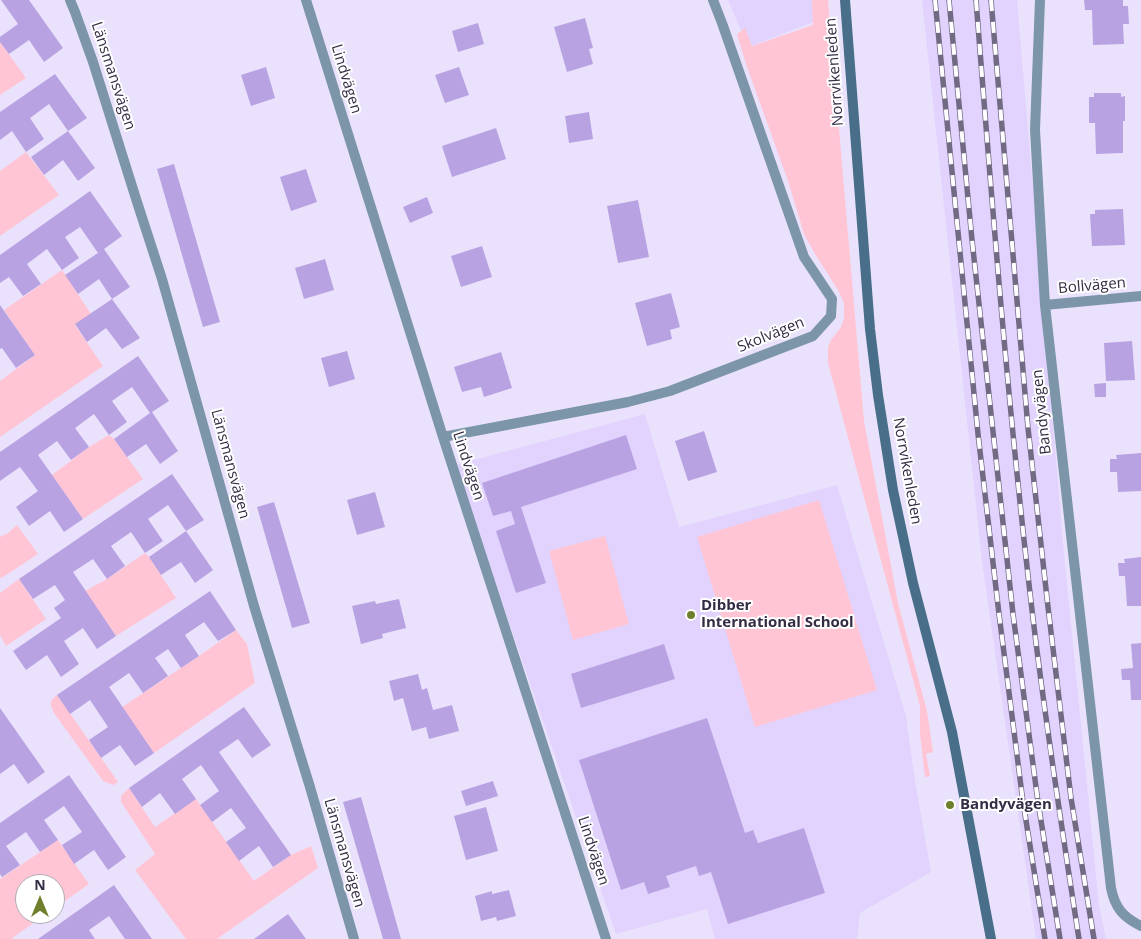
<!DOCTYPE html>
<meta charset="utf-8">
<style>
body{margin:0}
#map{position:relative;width:1141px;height:939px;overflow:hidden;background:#eae2fc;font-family:"Open Sans",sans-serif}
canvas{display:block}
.north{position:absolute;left:15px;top:874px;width:50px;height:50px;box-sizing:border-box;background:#fff;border:1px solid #aeabb4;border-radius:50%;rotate:0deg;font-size:14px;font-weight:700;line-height:20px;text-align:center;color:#342c44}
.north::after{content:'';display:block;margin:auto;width:18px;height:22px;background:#6e7f2e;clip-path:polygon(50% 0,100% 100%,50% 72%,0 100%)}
</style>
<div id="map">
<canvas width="1141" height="939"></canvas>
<div class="north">N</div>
</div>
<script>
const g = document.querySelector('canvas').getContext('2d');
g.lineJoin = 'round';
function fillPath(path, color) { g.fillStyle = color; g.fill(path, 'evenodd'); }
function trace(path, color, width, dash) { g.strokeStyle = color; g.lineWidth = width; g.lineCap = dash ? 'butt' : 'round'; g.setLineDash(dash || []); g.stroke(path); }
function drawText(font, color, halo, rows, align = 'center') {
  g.font = font + ' "Open Sans",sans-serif'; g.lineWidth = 4; g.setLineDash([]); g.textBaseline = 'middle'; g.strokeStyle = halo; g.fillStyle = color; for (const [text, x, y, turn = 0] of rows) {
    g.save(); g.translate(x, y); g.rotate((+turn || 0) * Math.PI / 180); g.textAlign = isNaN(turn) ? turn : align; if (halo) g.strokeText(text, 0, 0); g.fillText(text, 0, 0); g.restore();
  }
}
fillPath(new Path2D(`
 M728,0h86l2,21 -68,26z
 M922,0h95l47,554 35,351 7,34h-70l-54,-377z
 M645,414l34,113 158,-42 69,231 9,65 16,91 -71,41 -3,26h-142l-8,-30 -91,25 -161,-469z`), '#e1d3fe');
fillPath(new Path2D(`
 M812,0h16l36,421 34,182 29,108 6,41 -7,2 4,22 -5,1 -5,-43v-28l-92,-343v-16l3,-7 10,-13 3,-9v-15l-6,-13 -23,-36 -11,-20 -16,-53 -42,-117 -9,-30 8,-6 7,18 61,-21z
 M0,42l26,36 -26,17z
 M26,152l33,43 -59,41v-65z
 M62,270l29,44 -16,11 28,41 -103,71v-56l35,-26 -31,-45z
 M109,435l5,4 29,40 -60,40 -31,-44 37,-28z
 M819,500l58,190 -122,37 -58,-190z
 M17,525l21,29 -35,23 -3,1v-41l8,-4z
 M605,536l24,88 -56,16 -24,-89z
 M145,553l4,4 27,41 -60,38 -31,-45 22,-12z
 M19,579l27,40 -40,27 -6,-11v-42z
 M236,630l11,14 8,39 -101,70 -32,-46 77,-51z
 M57,695l61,87 -5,3 -10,-4 -49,-68c-4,-9 -5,-12 3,-18z
 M129,788l26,39 41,-28 58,82 37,-26 20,-9 7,22 -101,71h-31l-51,-69 20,-16 -34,-52v-6z
 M58,840l31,44 -34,24v-24h-30v30h21l-35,25h-11v-60z`), '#ffc5d5');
fillPath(new Path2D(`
 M1,0h28l34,48 -19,14 -15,-22 -20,14 -9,-12v-5l18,-13z
 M1084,0h39v6h5l1,18h-6l1,20 -31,1 -1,-35h-7z
 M585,18l8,30 -4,1 4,15 -26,8 -13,-45z
 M478,23l6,21 -26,8 -6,-21z
 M266,67l9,31 -24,8 -10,-31z
 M459,67l10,28 -24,8 -10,-28z
 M55,74l32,44 -19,13 -19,-27 -19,14 14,21 -18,13 -14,-21 -12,9v-28z
 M1094,93h27v4l4,-1v25h-2v32l-27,1 -1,-31h-6v-26h5z
 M589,112l4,27 -24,4 -4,-27z
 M496,128l10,31 -54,18 -10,-31z
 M68,131l27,37 -17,13 -15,-21 -19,15 -13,-18z
 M174,164l46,158 -17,5 -46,-158z
 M306,169l11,33 -26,9 -11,-34z
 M90,191l32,45 -18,13 26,38 -18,12 -13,-20 -21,15 -13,-19 33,-22 -18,-26 -15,10 14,21 -17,12 -15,-21 -20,15 14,20 -18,12 -14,-19 -9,6v-28z
 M427,197l6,16 -23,10 -7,-16z
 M638,200l11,57 -31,6 -11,-57z
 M1123,209l2,36 -33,1 -2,-32h5v-4z
 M482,246l10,31 -31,10 -10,-31z
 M325,259l9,31 -30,9 -9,-31z
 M671,293l9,34 -10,3 2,9 -25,7 -12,-43z
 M112,299l28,39 -18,11 -16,-21 -19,14 -12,-18z
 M0,305l35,50 -19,13 -14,-20 -2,1z
 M1132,341l3,39 -29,1 -2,-38z
 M347,351l8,28 -26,8 -8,-29z
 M501,352l11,36 -28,9 -3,-10 -19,5 -8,-25z
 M138,356l31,45 -17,11 26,39 -18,13 -14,-20 -19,13 -13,-18 36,-26 -18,-26 -20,14 15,21 -18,13 -15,-21 -19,14 14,19 -18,13 -14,-19 -19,14 45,64 -19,13 -14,-21 -21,15 -13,-19 22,-16 -18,-24 -20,14v-29z
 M1106,383v14h-11l-1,-13z
 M704,431l13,41 -29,9 -13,-40z
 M626,435l11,34 -116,38 25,76 -30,10 -20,-62 19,-7 -4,-13 -18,5 -11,-33z
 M1141,453v38l-23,1 -1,-20h-7v-13h7l-1,-4z
 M172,474l32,46 -18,11 27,39 -18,13 -14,-21 -20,13 -12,-18 37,-26 -18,-26 -20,14 15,22 -18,12 -14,-21 -20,14 14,20 -18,13 -14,-20 -20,13 43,64 -19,13 -14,-21 -19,13 15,23 -18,13 -14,-22 -21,15 -13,-19 48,-33 -7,-10 11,-8 -10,-15 -22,14 -14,-20z
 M375,492l10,35 -28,8 -10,-35z
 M274,502l36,121 -18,5 -35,-121z
 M1141,557v49h-14l-2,-30h-6l-1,-13h7l-1,-4z
 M210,591l26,39 -18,11 -14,-19 -19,13 14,21 -18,12 -13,-19 -13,9 13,18 -25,17 -14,-20 -20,14 45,66 -19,13 -15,-21 -19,13 -12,-18 19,-13 -18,-27 -20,14 -13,-19z
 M399,599l7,29 -24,6 1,4 -22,6 -9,-38 23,-5 1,3z
 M1141,643v57h-10l-1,-20h-8l-1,-11 12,-1 -2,-24z
 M664,644l11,35 -94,29 -10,-34z
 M418,674l4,16 5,-2 6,22 19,-5 7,26 -30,8 -3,-12 -14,4 -9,-33 -9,3 -5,-20z
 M244,707l27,38 -19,13 -14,-19 -19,13 72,103 -18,12 -14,-21 -20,15 -13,-19 20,-14 -15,-20 -19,14 -12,-17 19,-14 -18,-26 -19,14 14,20 -21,15 -15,-21 -18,14 -13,-19z
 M0,708l45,64 -17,12 -14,-20 -14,10z
 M707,718l38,115 8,-3 5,13 46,-15 21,65 -97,31 -17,-52 -12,4 -3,-10 -30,10 4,11 -22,7 -4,-12 -23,8 -42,-130z
 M69,775l57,82 -18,13 -14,-20 -20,14 -12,-19 20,-13 -18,-26 -20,14 14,20 -18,12 -14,-20 -20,14 14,19 -18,12 -2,-3v-51z
 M493,781l5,15 -32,10 -5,-15z
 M361,797l40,142h-18l-40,-137z
 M486,807l12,44 -32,9 -12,-44z
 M114,885l38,54h-27l-16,-23 -20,14 6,9h-57z
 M509,890l7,26 -19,5 -1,-4 -15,4 -6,-25 17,-5v3z
 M288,914l18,25h-52z`), '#b8a2e2');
trace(new Path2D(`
 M70,0l5,12 18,50 44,140 25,77 92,327 56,181 44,152
 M306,0l137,437 163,502
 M1040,0l-5,130 10,175 66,583c4,20 12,29 30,38
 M1045,305l96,-9
 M443,437l185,-35 42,-11 143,-55 18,-20 1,-17 -28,-42 -82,-234 -9,-23`), '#7c95a8', 10);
trace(new Path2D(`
 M845,0l25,329 8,66 15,95 20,93 39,149 39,207`), '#486e89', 10);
const rail = new Path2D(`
 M935,0l43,434 21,180 24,188 22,137
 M949,0l23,240 41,374 25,188 22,137
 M976,0c16,204 32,407 56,610 13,110 30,220 47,329
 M991,0l37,428 20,179 23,191 23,141`);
trace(rail, '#726a83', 5.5);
trace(rail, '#fff', 4, [11]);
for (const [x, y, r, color] of [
 [691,615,5,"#6e7f2e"],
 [950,805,5,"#6e7f2e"]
]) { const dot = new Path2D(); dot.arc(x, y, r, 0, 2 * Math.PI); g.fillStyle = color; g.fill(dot); trace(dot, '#fff', 2); }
drawText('15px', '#342c44', '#fff', [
 ["Norrvikenleden",835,72,-94],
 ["Länsmansvägen",113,76,72],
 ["Lindvägen",346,79,73],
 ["Bollvägen",1092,286,-5],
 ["Skolvägen",771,335,-22],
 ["Bandyvägen",1042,412,-96],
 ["Länsmansvägen",230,464,75],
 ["Lindvägen",468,466,72],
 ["Norrvikenleden",907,471,80],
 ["Lindvägen",593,851,72],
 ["Länsmansvägen",344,853,74]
]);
drawText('bold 15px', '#342c44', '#fff', [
 ["Dibber",701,606],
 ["International School",701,623],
 ["Bandyvägen",960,805]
], 'left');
</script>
